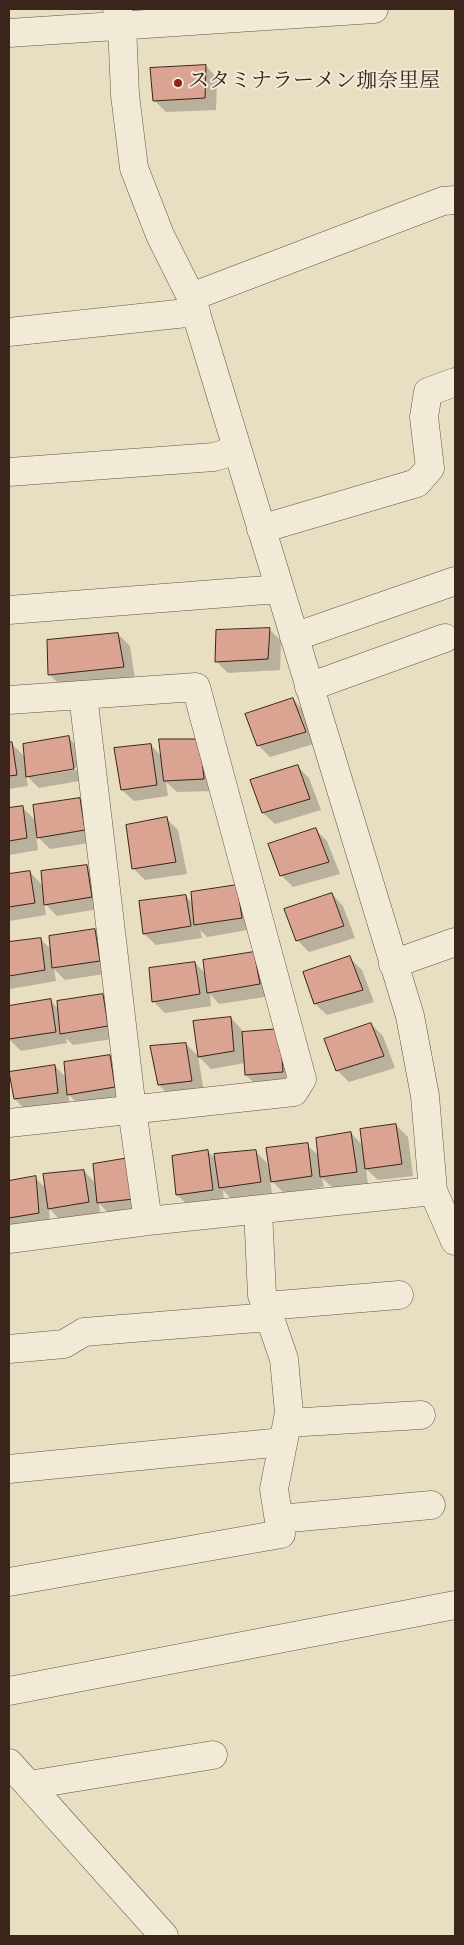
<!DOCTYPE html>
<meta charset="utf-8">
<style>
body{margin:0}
#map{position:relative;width:464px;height:1945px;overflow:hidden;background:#e8dec2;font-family:"Sorts Mill Goudy",serif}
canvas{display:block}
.frame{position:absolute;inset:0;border:10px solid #3a241b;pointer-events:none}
</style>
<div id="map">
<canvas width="464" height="1945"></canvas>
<div class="frame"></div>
</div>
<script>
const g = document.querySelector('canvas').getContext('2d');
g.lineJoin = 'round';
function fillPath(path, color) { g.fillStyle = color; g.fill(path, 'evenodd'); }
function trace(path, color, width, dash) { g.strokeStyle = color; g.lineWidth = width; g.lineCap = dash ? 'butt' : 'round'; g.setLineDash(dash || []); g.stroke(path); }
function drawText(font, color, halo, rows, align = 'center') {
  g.font = font + ' "Sorts Mill Goudy","Noto Serif JP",serif'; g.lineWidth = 4; g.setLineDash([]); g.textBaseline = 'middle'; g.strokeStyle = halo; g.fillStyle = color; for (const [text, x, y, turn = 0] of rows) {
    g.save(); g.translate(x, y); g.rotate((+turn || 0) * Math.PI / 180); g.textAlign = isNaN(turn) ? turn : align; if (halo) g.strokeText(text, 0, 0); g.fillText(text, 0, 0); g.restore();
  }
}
fillPath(new Path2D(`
 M206,66l11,12 -1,32 -50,2 -12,-12z
 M269,629l12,12 -1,29 -52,3 -12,-12z
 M118,634l12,12 5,33 -74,7 -11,-11z
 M293,699l11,12 13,32 -47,14 -12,-12z
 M69,738l11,12 5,30 -46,8 -13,-13 2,11 -19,3v-45h3l14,14zM80,767v2l-44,7v-2z
 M199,741l16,50 -38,1 -11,-10 2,14 -34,5 -12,-11 29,-45 11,12z
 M297,766l12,12 12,32 -46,14 -12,-11z
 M80,799l11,12 5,31 -46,7 -14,-14 2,15 -29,5v-46l13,-2 15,15z
 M167,819l11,11 9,44 -42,6 -12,-12z
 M316,830l11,11 13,33 -47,13 -12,-12z
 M87,866l12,12 5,30 -47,8 -13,-13 2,12 -37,6v-46l21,-3 14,15z
 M237,887l17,42 -47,8 -7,-7 2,8 -46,7 -12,-11 41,-38 9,8z
 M332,894l11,12 12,32 -46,14 -12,-12z
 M95,930l12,12 4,31 -46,7 -11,-11 2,12 -46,8 -1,-2v-44l31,-4 12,11z
 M254,953l17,43 -52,8 -9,-10 1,12 -46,7 -12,-12 42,-38 11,11z
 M350,958l12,12 12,32 -47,13 -12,-11z
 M102,995l12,12 5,31 -46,7 -7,-7 1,5 -46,8 -12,-12v-32l41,-6 9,8z
 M231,1018l11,12 1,3 36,-2 15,52 -36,4 -12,-12 -1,-12 -34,6 -12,-12 -4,-35z
 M371,1024l12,12 12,32 -46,14 -12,-12z
 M186,1044l12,12 6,36 -33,5 -12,-12z
 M110,1056l12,12 4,30 -46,8 -12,-12 2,10 -44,7 -11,-12 40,-33 12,13z
 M396,1125l12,12 5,39 -35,4 -12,-11 2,15 -35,4 -11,-10 2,9 -40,6 -14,-14 2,15 -40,6 -9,-10 1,12 -35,4 -12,-11 30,-44 10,9 38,-9 12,12 1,6 39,-24 12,11 32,-23 12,13z
 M94,1165l51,45 -35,5 -11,-12 1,11 -40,6 -11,-12 1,17 -41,5v-48l26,-4 11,10 38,-17 12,13z`), '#0003');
const building = new Path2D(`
 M206,65l-1,33 -52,3 -3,-33z
 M270,628l-2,31 -53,3 1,-32z
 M118,633l6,34 -76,8 -1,-35z
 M293,698l13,34 -49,14 -12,-32z
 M69,736l5,33 -48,8 -3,-33z
 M159,739h41l4,40 -40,2z
 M12,742l5,33 -8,1v-33z
 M151,744l6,41 -36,5 -7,-42z
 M298,765l12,34 -48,14 -12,-33z
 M80,798l5,32 -48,8 -4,-33z
 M23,806l4,32 -18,3v-33z
 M167,817l9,45 -44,7 -6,-44z
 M316,828l13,34 -49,14 -12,-32z
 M87,865l5,32 -48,8 -3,-34z
 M30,871l5,32 -26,4v-33z
 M237,885l5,33 -48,7 -3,-33z
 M332,893l12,33 -48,15 -12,-32z
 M186,895l5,31 -48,8 -4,-33z
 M95,929l5,32 -48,7 -3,-32z
 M41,938l4,32 -36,6v-34z
 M254,952l6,32 -53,9 -4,-33z
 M350,956l13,34 -49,14 -11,-32z
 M195,962l5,32 -48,8 -3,-34z
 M103,994l5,32 -48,8 -3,-33z
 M51,999l5,33 -47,7v-33z
 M231,1017l3,34 -36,6 -5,-36z
 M371,1023l13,33 -48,15 -12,-32z
 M280,1029l3,43 -38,3 -3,-43z
 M186,1043l6,38 -34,4 -8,-39z
 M110,1055l5,32 -48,8 -3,-33z
 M55,1065l3,28 -44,6 -5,-27z
 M396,1124l6,40 -37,5 -5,-40z
 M351,1132l6,40 -37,5 -4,-39z
 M308,1143l4,33 -41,6 -5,-34z
 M208,1150l5,40 -37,5 -4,-39z
 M256,1150l5,32 -42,6 -5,-34z
 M129,1158l5,41 -37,4 -4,-39z
 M84,1170l5,32 -41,7 -5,-35z
 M36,1176l3,37 -30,5v-37z`);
fillPath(building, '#daa392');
trace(building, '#3a241b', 1);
const minor = new Path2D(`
 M117,9l5,15 3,71 9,73 26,67 31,62 219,719 15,80 8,95 22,50
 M9,33l365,-24
 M191,297l252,-96 12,-1
 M9,332l187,-20
 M9,472l205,-15 23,-7
 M261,529l156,-46 13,-15 -6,-51 4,-25 27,-10
 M9,610l270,-21
 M294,637l161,-56
 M309,687l136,-49
 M83,695l49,415 16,111
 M9,700l187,-13 106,392 -8,13 -285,31
 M393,964l62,-22
 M9,1239l139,-18 285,-30
 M266,1306l133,-11
 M9,1349l55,-5 20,-12 185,-15
 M287,1423l134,-8
 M9,1469l274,-27
 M279,1519l152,-14
 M9,1582l272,-48 -7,-45 15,-76 -5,-54 -22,-64 -4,-85
 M9,1691l446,-86
 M9,1763l155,173
 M29,1785l184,-30`);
trace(minor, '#665245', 29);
trace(minor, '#f0ead7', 28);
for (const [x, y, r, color] of [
 [178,83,5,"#8f2418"]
]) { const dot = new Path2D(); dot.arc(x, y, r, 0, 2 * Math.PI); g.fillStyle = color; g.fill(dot); trace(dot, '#f0ead7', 2); }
drawText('21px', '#3a241b', '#f0ead7', [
 ["スタミナラーメン珈奈里屋",188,83]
], 'left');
</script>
